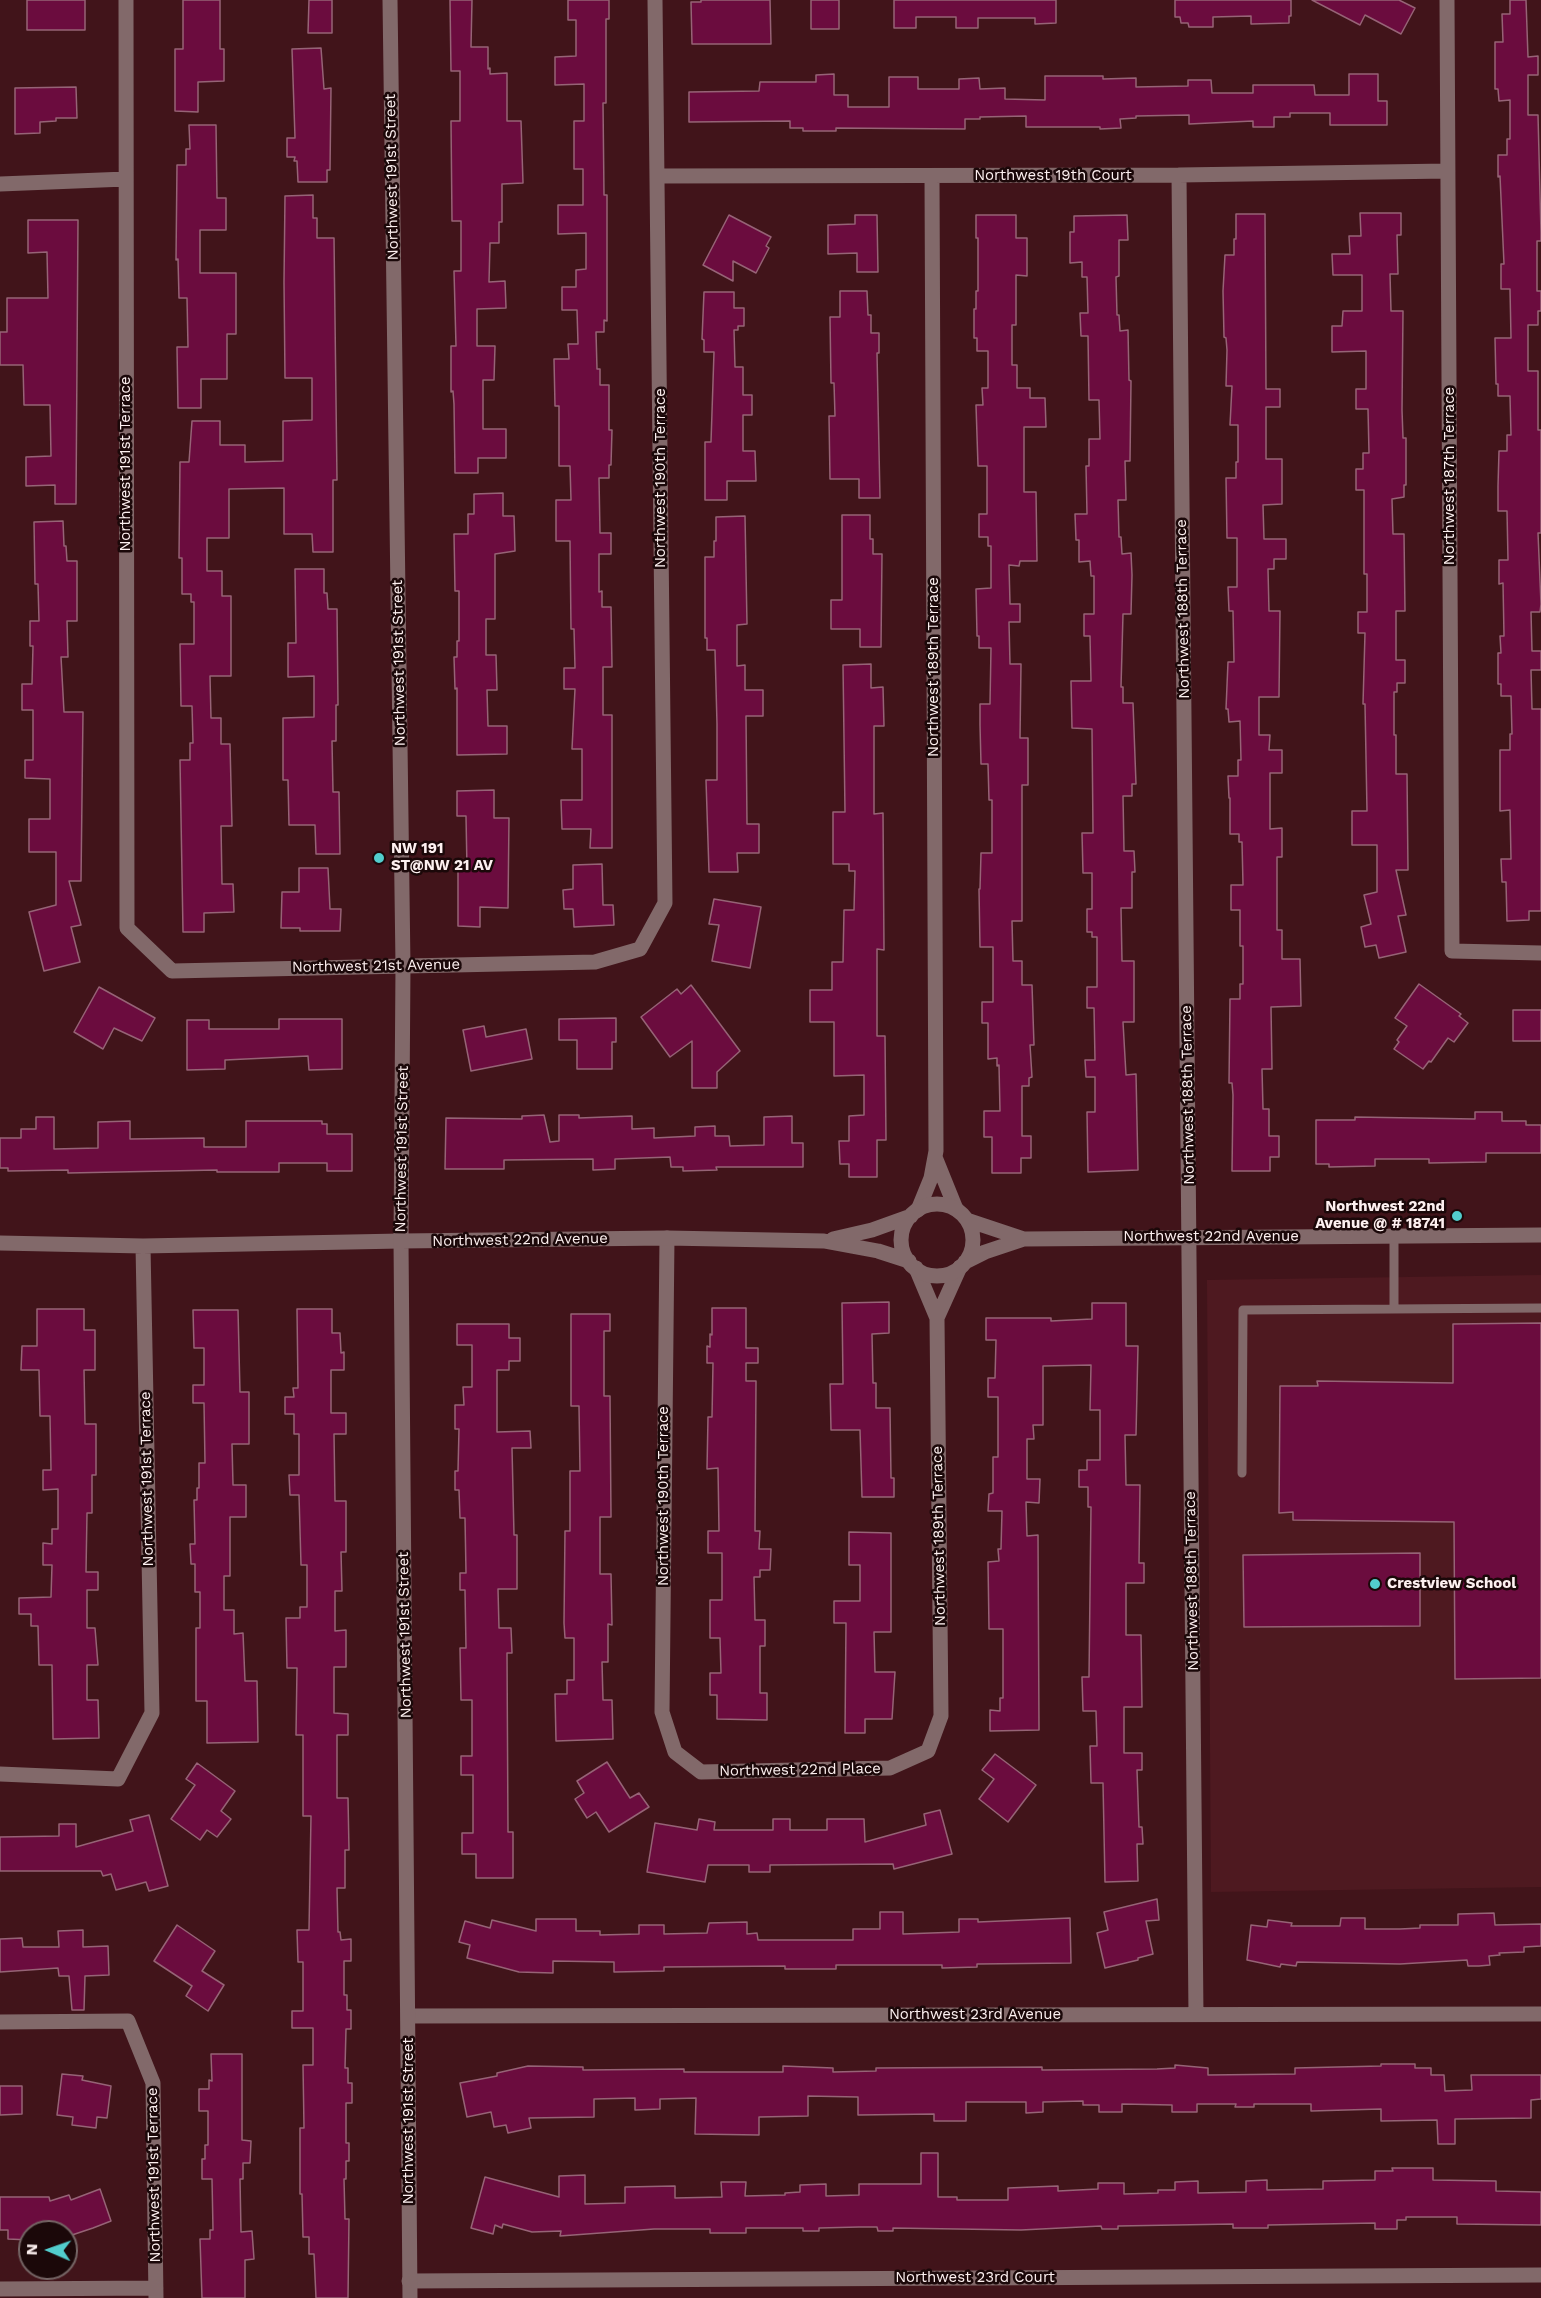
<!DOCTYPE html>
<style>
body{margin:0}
#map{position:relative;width:1541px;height:2298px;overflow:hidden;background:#41141a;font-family:"Work Sans",sans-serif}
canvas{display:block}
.north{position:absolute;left:18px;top:2220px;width:60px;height:60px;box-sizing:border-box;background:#1b0809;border:2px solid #756565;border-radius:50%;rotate:272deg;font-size:16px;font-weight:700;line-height:24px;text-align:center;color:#fdf0f0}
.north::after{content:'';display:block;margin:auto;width:21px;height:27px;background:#52cdcd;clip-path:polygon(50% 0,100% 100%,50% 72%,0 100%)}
</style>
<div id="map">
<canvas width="1541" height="2298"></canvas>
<div class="north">N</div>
</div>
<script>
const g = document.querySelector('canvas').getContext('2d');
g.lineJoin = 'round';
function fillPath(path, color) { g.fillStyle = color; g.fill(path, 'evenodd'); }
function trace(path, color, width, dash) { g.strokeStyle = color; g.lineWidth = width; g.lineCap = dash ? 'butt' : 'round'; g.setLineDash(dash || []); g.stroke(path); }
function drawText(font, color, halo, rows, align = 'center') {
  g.font = font + ' "Work Sans",sans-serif'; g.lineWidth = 5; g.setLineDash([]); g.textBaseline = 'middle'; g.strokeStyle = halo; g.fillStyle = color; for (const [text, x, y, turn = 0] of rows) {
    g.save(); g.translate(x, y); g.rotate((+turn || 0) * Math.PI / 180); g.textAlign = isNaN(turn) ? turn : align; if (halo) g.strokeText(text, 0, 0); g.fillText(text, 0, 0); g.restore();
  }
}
fillPath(new Path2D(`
 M1541,1275v612l-330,5 -4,-612z`), '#4e1920');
const building = new Path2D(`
 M27,0h58v30h-58z
 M183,0h37v49h4v32l-26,1v30l-23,-1v-62h8z
 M309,0h23v33h-24z
 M450,0h22l-1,47h17v22l2,-1v6l17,-1v48h14l2,62 -21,1v38h-3v21h-9l-1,39 16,-1 1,27 -29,1v37h18l-1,34h-11v49h23v29h-28v15h-23l-1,-69 -1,-13 -2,1v-46h5l-2,-75h7v-50h-9l-1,-100h9v-50h-9z
 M568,0h41v19h-3v84h-3l1,92h3v126l-3,-1v12h-8l1,37h3v16h9v45h3l-1,35h-2v13h-10l1,55h11v21h-12v38l3,-1v16h9l1,60h-9v48h9v133h-22l1,-19h-29l-1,-29h21v-51h-10l3,-60h-11v-21h11l-1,-39h-3l-1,-88h-14v-41h15l-1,-34h-11v-60h-4l-1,-47h15l-1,-15h10l-1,-34h-15v-23h14v-17l10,-1v-36l-28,1v-29h25v-36h-9v-48h10v-37l-29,1v-28l21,-1v-36h-8z
 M701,0h69l1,44h-79l-1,-42h10z
 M811,0h28v29h-28z
 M894,0h162v23l-21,1v-6h-57v10h-22v-11h-40v11h-22z
 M1175,0h116v16h-2v7l-38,1v-8l-38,1v10h-24l-1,-4h-7l-1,-6h-5z
 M1312,0h87l16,8 -14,26 -36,-19 -5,10z
 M1510,0h16l2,57 10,-1v19h-10v40h10l3,118v8h-4v50h4v20h-3v14h-10v46h10v59h3v103h-3l3,71 -1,8h-9l1,39h9v19h-10l1,39h9v202h-12v9l-22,1 -1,-39h-4l-1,-23h10l-1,-49 -10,1v-61h10v-16h2l-1,-38h-10v-12h-3v-31h3l-1,-17h4l-1,-53 -4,1v-24h9l-1,-49h-9v-25l1,-35h8v-16h4l-1,-39h-12v-12h-2l-1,-46h16l-1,-49h-9v-25h3l-4,-88 -2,1v-22h9v-16h3v-39l-11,1 -1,-12h-3v-47h8l-1,-28h8z
 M321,48l3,41 7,-1 -1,82h-3v12h-29l-1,-21h-3l1,-4h-8v-19h8l-3,-89z
 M834,74v21h14v12h41v-30h29v12h41v-10l20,-1 1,11 25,-1v11l40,1v-24h58v3l33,-1v9l52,-1v-6h23l1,13h41v-8h61l1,10h34v-21h29v27h9v24h-57v-12h-40v4h-16v10h-21v-6l-64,3v-9l-53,1v2l-16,1 1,9 -21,1v-2h-74v-11l-46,1v2h-15v10l-129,-1v3h-33v-3h-13v-7l-101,1v-30l70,-1 1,-9h56v-7z
 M76,87l1,31h-21v3l-16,1v11l-25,1v-46z
 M189,125h27l1,73h9v32h-26v43h36v61h-9v45h-26v29h-23l-1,-61h11l-1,-49h-8l-1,-39 -2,1 1,-95h9v-16h4z
 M313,195v23h4v20h17l3,242h-4v72h-20l-1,-18h-28v-46l-55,1v49h-22v33h15v25h9v80h-21l1,42h10v26h9l2,82h-11l1,58h11l1,28 -30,1v19h-21l-3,-172h10v-17h3l-1,-37h-11l-1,-62h14v-42h-3v-8h-9v-36h-3l1,-96h9l3,-41h28v24h25v17l38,-1v-40l29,-1v-42h-27l-1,-96 1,-86z
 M1360,213h41v22h-4l1,39h-8l1,37h12l-1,99 1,28h3v47h-2v12l-12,2 1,35h11l1,77h-9v49h9v23h-8v9h-3v43h2v39h11l1,96h-12l10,45 -8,1 8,36 -27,6 -3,-13 -11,2 -4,-20 10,-3 -7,-29 13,-3v-47h-25v-34h15l-2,-107h-2l2,-71h-7v-21h9v-38h-3v-84h-8v-21h7v-16h6l-1,-44h-12v-20h10v-38l-34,1v-26h10l1,-15h19v-36h-29l-1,-21h18l-1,-18h12z
 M1236,214h29l1,175h14v18h-14v52h16v45l-19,1 1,34h22v20h-12v10h-6l1,42h11l-1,86h-20v38h11l-1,15h13v23h-12v56l12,-1v29h-5v73h5v29h18l1,47 -30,1 1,62h-10l1,40h6v27h10v21h-9v14h-38l1,-76 -1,-12h-3l1,-84h10v-15h3v-38h-3v-36h-9v-25h12l-1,-43h-3v-8h-9v-36h-1l-1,-22h10v-16h3l-1,-39 -11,1 -1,-13h-2l2,-47h6l-1,-51h-4l-1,-24h9v-49h-10l-1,-60h10v-16h2v-37h-8l2,-39h-6l1,-36 -1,-12 -2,-1 -1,-46 2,-36h9v-16h2z
 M729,215l42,22 -5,9 3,2 -13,25 -23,-12v20l-30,-16z
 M855,215h22l1,57h-21v-19l-29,1v-29l27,-1z
 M976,215h40v23h11v38l-11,-1v50h-4v40h5v23h13v10h15l1,29h-22v65h12l1,69h-17l-1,5 -10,-1 1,39h10v18h-11l1,42h11l-1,74h8v47h-6v136h-10l1,40h9v24h10l2,60h-4l2,32 -3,1v8h-7v50h9v22h-10v15h-29v-36h-8v-26h16l-1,-46 -2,1v-8l-9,1v-36h-6v-21h11v-55h-13l-1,-58h1l1,-36h11v-53h-3l-1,-36h-7l-1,-39v-21h10l1,-56h-12v-12h-2l-1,-47 15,-1v-42h-3v-9h-9v-23h8v-48h-9l-2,-61h7l-1,-17h6v-37h-11v-13h-3v-29h2v-18h2v-53h-2z
 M1127,215l1,25h-9v36l-3,1 1,38h2l1,16 8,-1 1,50 2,1 -1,80h-5l1,39h-8l1,37h2l1,17 9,-1 1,22 -1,39h-8l-2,73h2v16h10l3,81h-4v12h-9l1,55h10l1,21h-3v36h-11l1,53h12v61h-11l3,53 10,-1 2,96 -50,2 -1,-60h8v-35h-9l-1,-17h10l-1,-52h-7v-21h10v-50h-5v-5h-5v-23h5v-36h-9l-1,-40h11l-1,-104 -20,-1 -1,-47h20l-1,-45h-6v-22h10v-38h-3l-1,-15 -11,1v-22h-3l-1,-26h12l-1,-48h3v-27h11l-1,-39h-10l-1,-64h-7l-1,-23h8l-1,-36h-5v-15l-12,1v-31h4v-16z
 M28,220h50l-2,284h-21v-19l-29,1v-29l25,-1 -1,-51h-26l-1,-40h-23v-33h7v-34h41l-1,-46 -19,1z
 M840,291h27l1,24h3v18h8v20h-2l3,145h-21v-19h-29l-1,-63h6l-1,-33h-3l-1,-66h10z
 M704,292h30v16h10v18h-6v4h-4l1,37h8v28h9v20h-9v36h12l1,30h-29v19h-22v-58h6l3,-90h-10v-12l-2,-1z
 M503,493v23h11l1,35 -20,3v65h-9v36h10l1,35h-10l1,36h19v28l-50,1v-67l-2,1 -1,-32h3v-16h2v-50h-4l-1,-57h14v-20h6v-20z
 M842,515h28v24h3v15h9l-1,93h-21v-18h-29v-29h11z
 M745,516l2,108 -10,1v41l8,-1v25h18v26h-17l1,108h12v29h-22l1,19h-29l-3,-92h11v-56l-2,-74h-8v-12h-2v-81h9v-16h2v-24z
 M63,521l1,25h2l1,15h10v60h-10l1,36h-7l3,55h19l-2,169h-12l12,44 -10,2 9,35 -36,9 -15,-59 27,-7v-53h-27v-33h21v-40l-25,-1v-18h8v-50h-11v-26h10l1,-38h-3v-25h9l-1,-37h-3l-1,-62z
 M295,569h29v24h3l1,16h9l1,96h-2v36h-4l1,51h6l1,62h-24l-1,-29h-26l-1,-45h-5v-62l31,-1v-41l-26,1v-34h8z
 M871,664v24l12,-1 1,39h-10v88l9,-1 1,137 -7,-1v87h8l1,104h-9v37h-28v-13h-9l-1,-23h10v-25l15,-1v-40l-30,1v-54h-24v-32h22v-28h11l1,-52h10l1,-39h-6v-7h-16v-52h12l-2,-147z
 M494,790v28h15l-1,90 -28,-1v20l-22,-1v-57h9l-1,-53h-9v-25z
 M602,864l1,41h10l1,20 -40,2 -1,-18h-9l-1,-19 10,-1v-24z
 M299,868h29l2,41h11l-1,22h-40v-3h-19l1,-36h17z
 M714,899l47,8 -11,61 -38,-7 7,-36 -10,-1z
 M1419,984l42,30 -2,2 9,7 -14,19 -6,-4 -17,24 -2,-1 -6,8 -29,-20 5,-7 -2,-2 10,-14 -12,-8z
 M691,985l49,66 -23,21v16h-25v-47l-22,16 -29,-40 36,-28 4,5z
 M99,987l56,31 -13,23 -28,-13 -11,21 -29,-17z
 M1513,1010h28v31h-28z
 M616,1018v24h-4v27h-35v-29h-18v-21z
 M279,1019h63v50l-33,1 -1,-14 -83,4v9l-38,1v-50h22v9h70z
 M484,1026l2,11 40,-8 6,30 -61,12 -8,-41z
 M1475,1112h27v9h24v4h15v28h-55v9l-57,1v-4h-54v7l-46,1v-3h-13v-44h39v-3l120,2z
 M544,1115l6,27 9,-1v-26h20v3l53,-2v13l22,-1v10l41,-2v-9l20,-1v10h14l1,10 34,-1v-28l28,-1v27h11v24h-87l1,3 -34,1v-4h-12l-1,-10 -55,2v10l-22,1v-11l-89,1v9h-59l1,-51 76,1v-3z
 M36,1117h18v32l44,-1v-26l32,-1v18l74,-1v9h42v-26h76v3h5v10h25v37h-25v-8h-48v9h-62v-2l-149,3v-3l-60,1v-3h-8v-30h21v-9h15z
 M889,1302v31l-17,1 1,49h3v25h14l1,70h3v19h-32l-2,-67h-29l-1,-46h13l-1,-81z
 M1092,1303h34v43h12l-2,89h-11l1,50h14l-1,78h5v20h-18v52h15l1,72h-18v46h18v17h-5l2,57h3l1,17h-6l1,37 -33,1 -2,-99h-12l-1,-37h7l-1,-35h-13l-1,-34h7l2,-170h-3v-20h-9v-17h8v-10h13v-50h-10l1,-45 -48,1v59h-10l1,14h-7v40h13l-1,24 -13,-1 1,34 11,-1 1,195 -49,1v-21l10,1v-13h3v-69h-14l-1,-67 11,-1 -1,-12h3l1,-38h-14l1,-17 4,-1v-36h5v-60h-10v-19h7l1,-38h-10v-22h65v3l41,-2z
 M712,1308h34v40h12v15h-12v18h10l-1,150h5l-1,18h12l-1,21h-10v7h-6l1,43h10v26h-5v47h7v27l-50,-1v-24h-7v-22h11l-1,-35h-10v-38h12v-47h-14v-22h11l-1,-63 -11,1 1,-52h4l1,-54h-6v-17l3,1v-13l2,1z
 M37,1309h47v21h11v40h-11l1,54h11v51h-4v38h-5l-1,59h12v18h-11v38h8l3,37h-11v35h11l1,38 -46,1 -1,-74h-13l-1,-39h-7v-12h-12v-16l32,-1 1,-32h-9v-22l9,1v-15h6v-40l-15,1v-20h8l-1,-54h-10l-1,-46h-18l1,-24h15z
 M297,1309h35v24h8l1,20 3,-1v18h-13v43h15v21h-12l1,67h11v51h-5l1,39h-7v40l11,-1v37h-12v46l14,1v21h-11v63h11l1,52h-4v38h-8l1,44h2l1,8 10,-1v22h-7v34h3v15h4v19h-5l-1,39h3v15h4v20h-6v40h3v18h-3v18h-2l1,40h4l-1,79h-32l-2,-44h-5v-17h-6l-1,-43h-2v-66h4l-1,-63h10v-37h-21v-17h11v-49h-5l-1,-32h12l2,-114h-8v-81h-7l1,-67h-10l-1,-50h14v-11h7v-42h-6l-2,-70h-9l-1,-20h10v-41h-5v-20h-9v-17h9l-1,-9h5z
 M193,1310h45l2,82h9v52h-17l1,41h13v32h-16v59h-6v34h10v24l9,-1 2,48h12l1,61 -51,1v-42h-11v-73h4v-36h-5v-28h-4l-1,-20h5l-1,-44h3v-12h2v-25h6l-1,-60h-11v-18h11v-37h-10z
 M571,1314h39v17h-6v65h6l1,121h-11v57h11l1,51 -4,-1v38h-6l1,38h9l1,39 -57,2 -1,-47h12v-14h7v-42h-9l-1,-15 1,-92h5v-60h10l-1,-65h-8z
 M1541,1323v355l-86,1 -1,-157 -161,-2v-8l-14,1 1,-127h38l-1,-5 136,2v-59z
 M457,1324h52v14h11v23h-11v9h-12v62l33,-1 1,17h-19l2,87h3v54h-19l1,39h12l1,25h-5l1,179h5v46h-37v-24h-14v-21h11v-58h-12v-19h11v-56h-11l-1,-52h6l-1,-58h-5v-17h6l-1,-55h-5l-1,-28h-4v-19h3l1,-42h-4v-24h9l-1,-18h9v-42h-15z
 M849,1532l42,1v99h-17l1,40h20l-3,47h-27v14h-20l1,-110h-12v-22h26v-36h-11z
 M1420,1553v73l-176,1 -1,-72z
 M995,1754l41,31 -28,37 -29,-23 15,-20 -12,-9z
 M607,1762l23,36 9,-5 10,14 -40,25 -13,-20 -9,6 -12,-19 9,-6 -7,-12z
 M197,1763l38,28 -14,20 10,8 -14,18 -10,-7 -7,10 -29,-21 24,-34 -9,-6z
 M940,1810l12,44 -58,15 -1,-5 -123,1v7h-21v-7h-41l-3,17 -58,-10 8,-49 42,7 2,-11 16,3 -1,8h59v-11h17v11h37v-11h37l1,23 61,-17 -2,-11z
 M149,1815l19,71 -19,5 -3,-9 -30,8 -5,-16 -8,2 -2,-5h-101v-34l59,-1v-12h17v23l57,-16 -3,-11z
 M1157,1899l2,21 -13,1 7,33 -15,4v2l-33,8 -8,-35 11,-3 -4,-18z
 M880,1912h23v22l56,-2v-13h19v3l92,-4 1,45 -94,1v3l-35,1v-3h-106v4h-51v-3l-121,1v4l-50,1v-10l-61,-1v12l-34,-1 -52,-14 3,-13 -11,-3 6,-21 25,7 2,-8 44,11v-12h40v12h24v4l39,-1v-9h25v9l43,-1 2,-10 38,-1v12l10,-1 1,7h95v-11h27z
 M1494,1913l1,12 46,-1v22l-17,1v5l-25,1 1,2 -11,1 1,9 -11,1h-11l-1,-6 -67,4 -103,-2 -1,4 -15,-2 -1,3 -33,-7 4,-35 16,2 1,-7 24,3 -1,3h49l1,-8h24v11h35l20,-1v-3h38v-11z
 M177,1925l38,26 -13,20 22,14 -16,26 -22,-15 6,-10 -38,-25z
 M83,1930v17l25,-1 1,29 -24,1 -1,34h-12l-3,-34h-10l-1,-8 -58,4v-33l22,-1 1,9h36l-1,-16z
 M211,2054h31v86l9,1 -1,22h-7v16h-3l1,53 11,-1 2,28 -9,1v38h-43l-2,-59h10v-9h3l-1,-51h-10v-20h3v-14h3v-34h-9v-22h10v-9l3,1z
 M1381,2064h34v4h16v7h13l1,16 27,-1 -1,-15h70v24l-10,1v18l-76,1v25h-17l-1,-24 -56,1v-12l-70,2v-7h-57v3h-19l1,-3h-39v8h-25v-7l-50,-1v8h-23v-7h-16v-4l-40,1v10l-17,1v-11h-60v19h-32v-7l-76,1v-18l-50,-1v20l-49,1v18l-64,-1 1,-36 -36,1v10l-25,1v-12l-41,1v18l-65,1 2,10 -23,5 -2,-8 -12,2 -3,-15 -24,5 -7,-34 37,-7v-3l31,-7 55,1v3l101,-1v3h99v-6l50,2v4l43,-1v-3l166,-1v3l115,-1 18,-1v-3l33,3v7l87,-1v-6l86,-2z
 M62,2074l21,2 -1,4 29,6 -4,32 -10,-1 -1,11 -24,-3 1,-8 -16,-2z
 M0,2086h22v28l-22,1z
 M921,2153h17v44h19v3h51v-12l50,-2v5l40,-2v-6h26v11l34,-1v-3h17v-8l23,-1v12l48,-1v-11l21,-1v10l56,-1v-8l52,-1v-9h18l-1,-3h41v12l63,1v10l45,1v33l-84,-1v-7h-51v3h-9v9h-22v-6l-107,2v3h-35v-4l-115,2v3h-16l-1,-3 -80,4 -128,-2v3h-15l-1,-4h-18l-40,1v3h-16v-3h-57v5h-36v-4h-56l-94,7 1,-5 -29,1 -29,-8 -1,4 -7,-3 -2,9 -22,-6 14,-51 74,20v-21l26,-1v29l40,-1v-16l50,-1v12l47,-1 -1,-15h25l-1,14 40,-1v-2l15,-1v-7l26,-1v12l33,-1v-11h62z
 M100,2189l11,32 -18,7 -27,9v-5h-36v8l-22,-1v-9h-8v-33h49l1,4 19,-6 2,5z`);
fillPath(building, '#6b0c3e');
trace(building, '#966376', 1.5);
trace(new Path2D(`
 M1394,1309v-73
 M1242,1473l1,-163 298,-2`), '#82696a', 9);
trace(new Path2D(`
 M126,0l1,928 45,43 423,-9 45,-13 25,-46 -10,-903
 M1447,0l5,951 89,2
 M1179,175l17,1839
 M658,176l521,-1 269,-4
 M0,184l126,-5
 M935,1157l21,52
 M918,1210l13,-32 5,-27 -4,-974
 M667,1238l-5,474 13,40 26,20 189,-4 38,-17 13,-35 -4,-398 -21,-50
 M0,1243l143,3 258,-5
 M937,1318l23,-51
 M0,1774l118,5 34,-66 -9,-467
 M409,2016l1132,-2
 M0,2022l128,-1 25,62 3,215
 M409,2281l1132,-6
 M0,2289l156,-1`), '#82696a', 15);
trace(new Path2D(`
 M390,0l13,965 -2,276 9,1057
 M901 1240a36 36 0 1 1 72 0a36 36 0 1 1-72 0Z
 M967,1220l57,19 517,-4
 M833,1239l39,-9 39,-14
 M401,1241l266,-3 157,3 54,10 31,10
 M965,1262l20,-10 39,-13`), '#82696a', 15);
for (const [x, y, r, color] of [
 [379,858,6,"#52cdcd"],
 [1457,1216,6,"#52cdcd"],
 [1375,1584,6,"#52cdcd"]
]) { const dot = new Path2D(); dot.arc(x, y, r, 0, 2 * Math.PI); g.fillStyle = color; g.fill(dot); trace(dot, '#1b0809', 2); }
drawText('15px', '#fdf0f0', '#1b0809', [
 ["Northwest 19th Court",1053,176],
 ["Northwest 191st Street",392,177,-91],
 ["Northwest 191st Terrace",126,464,-90],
 ["Northwest 187th Terrace",1450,476,-90],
 ["Northwest 190th Terrace",661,478,-90],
 ["Northwest 188th Terrace",1183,609,-91],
 ["Northwest 191st Street",399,663,-91],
 ["Northwest 189th Terrace",934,667,-90],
 ["Northwest 21st Avenue",376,966,-1],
 ["Northwest 188th Terrace",1188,1095,-91],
 ["Northwest 191st Street",402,1149,-89],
 ["Northwest 22nd Avenue",1211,1237],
 ["Northwest 22nd Avenue",520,1240,-1],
 ["Northwest 191st Terrace",147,1479,-91],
 ["Northwest 190th Terrace",664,1496,-90],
 ["Northwest 189th Terrace",939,1536,-91],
 ["Northwest 188th Terrace",1192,1581,-91],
 ["Northwest 191st Street",405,1635,-91],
 ["Northwest 22nd Place",800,1770,-1],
 ["Northwest 23rd Avenue",975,2015],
 ["Northwest 191st Street",409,2121,-90],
 ["Northwest 191st Terrace",154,2175,-91],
 ["Northwest 23rd Court",975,2278]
]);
drawText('bold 15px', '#fdf0f0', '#1b0809', [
 ["NW 191",391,849],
 ["ST@NW 21 AV",391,866],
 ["Northwest 22nd",1445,1207,"right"],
 ["Avenue @ # 18741",1445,1224,"right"],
 ["Crestview School",1387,1584]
], 'left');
</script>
